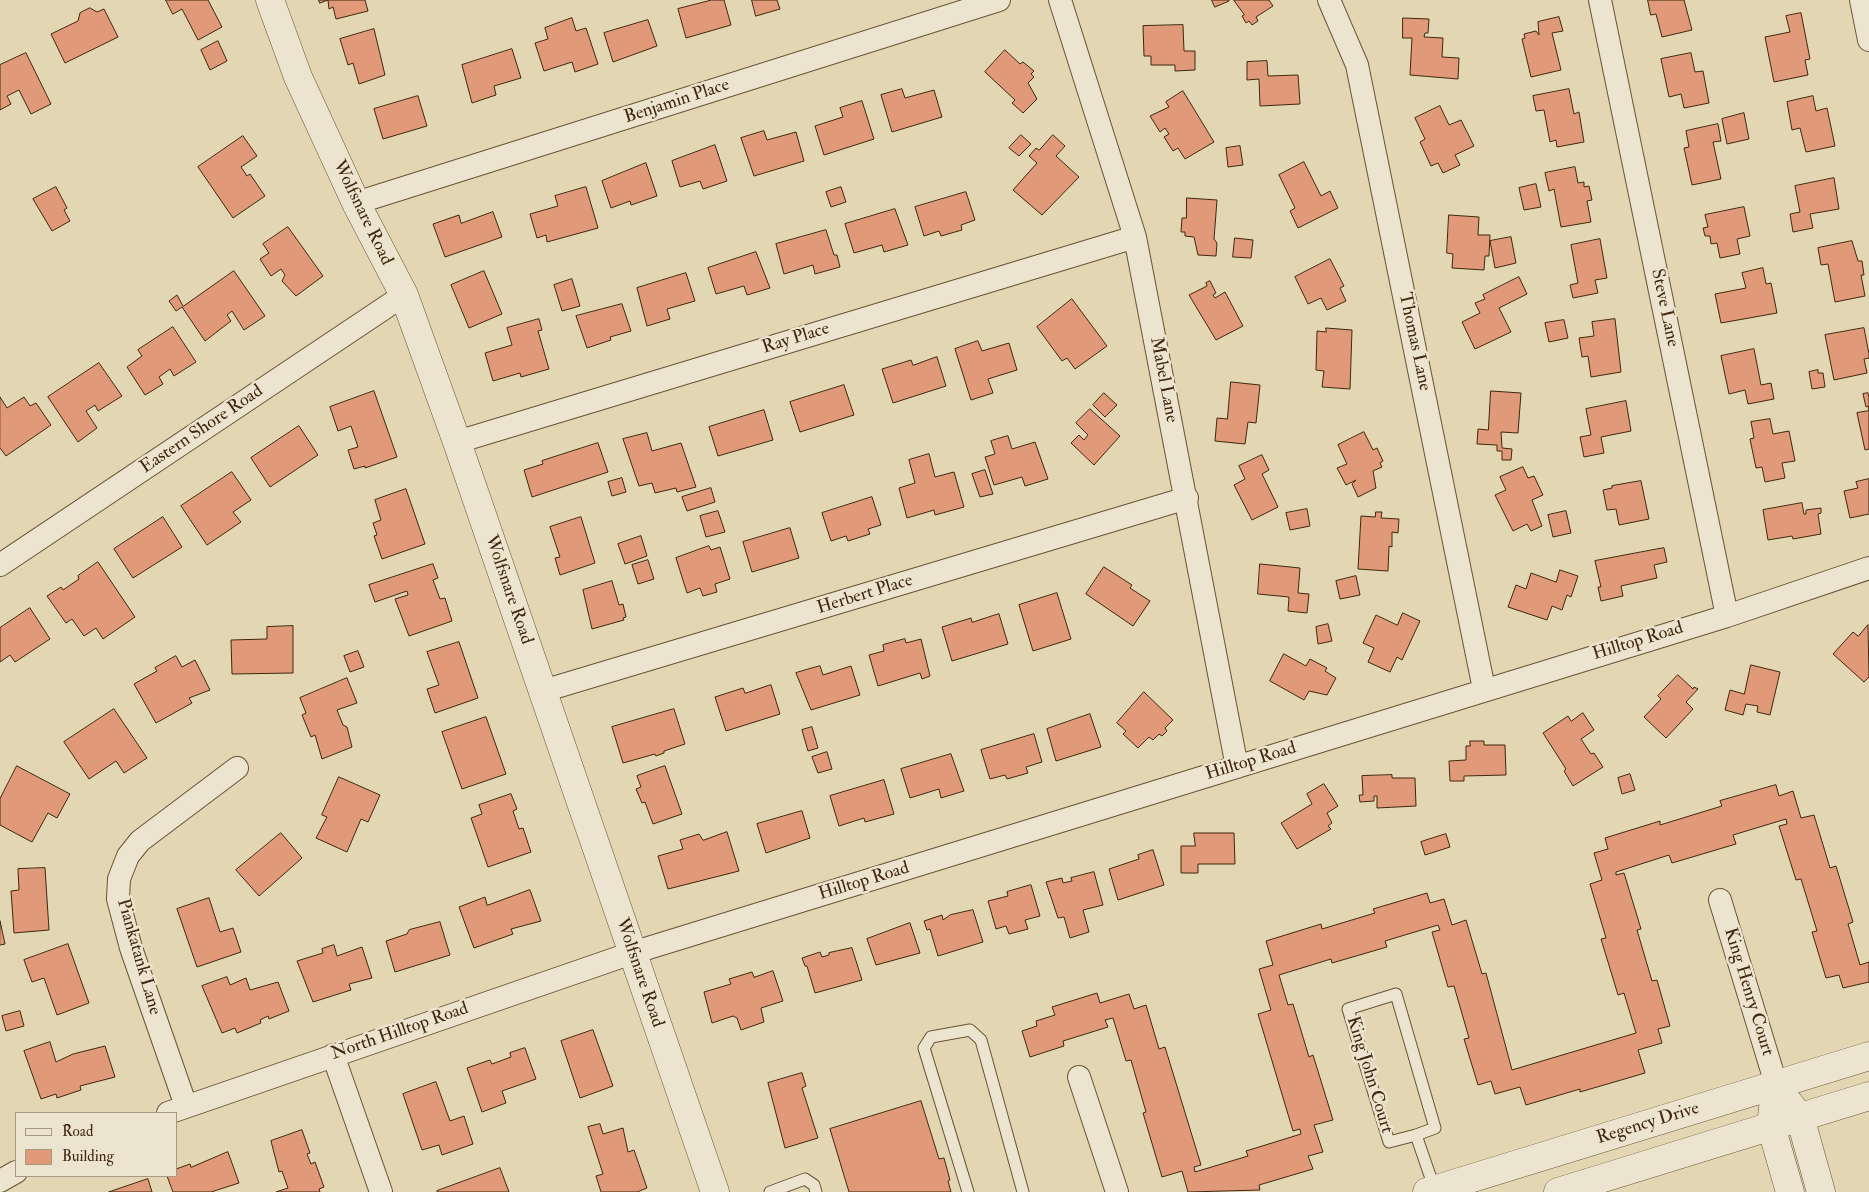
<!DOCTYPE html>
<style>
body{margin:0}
#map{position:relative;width:1869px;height:1192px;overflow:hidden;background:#e2d6b3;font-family:"IM FELL Double Pica",serif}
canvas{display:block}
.legend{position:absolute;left:15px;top:1112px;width:162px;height:65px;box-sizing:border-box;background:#ece4ce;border:1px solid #a79881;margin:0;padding:6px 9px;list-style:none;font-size:15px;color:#40270d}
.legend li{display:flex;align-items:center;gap:10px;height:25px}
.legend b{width:25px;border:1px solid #a79881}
</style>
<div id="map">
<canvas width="1869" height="1192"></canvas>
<ul class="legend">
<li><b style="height:6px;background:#ece4ce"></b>Road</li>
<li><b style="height:14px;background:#e09a7a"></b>Building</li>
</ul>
</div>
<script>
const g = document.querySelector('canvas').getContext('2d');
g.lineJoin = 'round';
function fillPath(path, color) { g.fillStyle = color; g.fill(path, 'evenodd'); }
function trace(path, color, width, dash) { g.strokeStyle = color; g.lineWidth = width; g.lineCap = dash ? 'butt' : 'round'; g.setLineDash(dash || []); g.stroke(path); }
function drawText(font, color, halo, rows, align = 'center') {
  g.font = font + ' "IM FELL Double Pica",serif'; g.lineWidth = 5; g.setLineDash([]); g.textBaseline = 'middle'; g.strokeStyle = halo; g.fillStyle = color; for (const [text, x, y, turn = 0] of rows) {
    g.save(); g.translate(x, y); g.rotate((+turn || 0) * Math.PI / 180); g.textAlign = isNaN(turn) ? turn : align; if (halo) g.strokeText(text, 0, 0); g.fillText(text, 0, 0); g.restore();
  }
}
const building = new Path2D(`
 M166,0h42l14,27 -24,13 -16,-31 -9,5z
 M319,0h46l3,11 -32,8 -3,-12 -4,2 -1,-9 -8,3z
 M712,0h12l7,25 -45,13 -8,-29z
 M752,0h25l3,9 -24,7z
 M1212,0h17v1l-14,6z
 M1234,0h35l4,6 -17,11 2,4 -6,4 -3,-4 -3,2 -4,-7 2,-1z
 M1648,0h36l8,30 -30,7 -6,-23 -5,1z
 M90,8l7,4 7,-3 14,28 -53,26 -14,-29 27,-13 2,-8z
 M1801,13l9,46 -5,1 3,15 -34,7 -9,-45 25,-5 -4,-16z
 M1559,17l4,14 -11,2 9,37 -30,7 -9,-38 3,-1 -1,-4 12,-3 3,4 -1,-13z
 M572,18l4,13 10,-3 12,36 -23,8 -3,-10 -28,9 -9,-28 13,-4 -3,-11z
 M1403,18l26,1 -1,14h-3l-1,4 19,1 -1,19 17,1 -1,21 -48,-4 2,-37h-9z
 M648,20l9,26 -44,16 -9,-29z
 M1183,25l1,26h11v19l-20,1v-6h-24v-9h-7l-1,-30z
 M374,29l11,46 -26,9 -6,-21 -5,2 -8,-26z
 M218,41l9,20 -17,9 -9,-20z
 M512,49l9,29 -27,8 2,9 -24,8 -10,-38z
 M1005,50l15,14 3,-2 11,9 -3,3 3,3 -6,6 9,16 -14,14 -11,-10 3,-3 -30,-28z
 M26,53l25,51 -20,10 -12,-24 -12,6 4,8 -11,6v-45z
 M1691,53l4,19 8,-1 6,32 -25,5 -3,-14 -12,3 -8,-38z
 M1267,61l1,15 30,-1 2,29 -40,2 -1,-27 -12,1v-18z
 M902,89l3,9 29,-8 8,27 -50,15 -11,-37z
 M1569,89l5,25 5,-2 5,30 -27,5 -1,-7 -6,2 -6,-32 -8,1 -3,-15z
 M1183,91l31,51 -29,17 -7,-11 -5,3 -9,-14 5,-3 -4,-6 -5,4 -10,-16 19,-9 -3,-5z
 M418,96l9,30 -44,13 -9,-30z
 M1813,96l3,15 11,-3 8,38 -29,6 -6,-24 -8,2 -5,-28z
 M862,101l12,38 -50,16 -9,-29 28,-9 -3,-9z
 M1440,106l9,19 12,-5 13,26 -19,9 5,10 -17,8 -5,-10 -7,3 -11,-24 5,-3 -10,-21z
 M1744,113l5,26 -22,5 -5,-25z
 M1718,124l3,17 -8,1 8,37 -29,6 -8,-37 5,-1 -3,-16z
 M764,131l3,9 29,-8 8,29 -50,15 -13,-38z
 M1021,135l10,9 -12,12 -10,-8z
 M1053,135l12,11 -9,10 23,21 -37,38 -29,-25 24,-27 -8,-7 7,-8 3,2z
 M243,136l14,20 -16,11 6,9 3,-2 15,22 -32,22 -35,-51z
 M715,145l12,36 -24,8 -3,-8 -20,6 -8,-26z
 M1240,146l3,19 -15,2 -2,-19z
 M1304,162l17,34 9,-5 8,17 -40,20 -8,-17 5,-3 -16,-33z
 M646,163l11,33 -26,9 -1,-4 -19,7 -9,-27z
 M1575,167l3,16 6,-1v5l5,-1 3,14 -5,1 4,21 -30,5 -7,-38 -5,2 -4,-18z
 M1834,178l5,31 -29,5 3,14 -20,4 -3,-18 10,-2 -5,-26z
 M1536,184l5,23 -17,3 -5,-22z
 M56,187l11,21 -3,2 6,11 -18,10 -19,-32z
 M586,187l12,41 -51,14 -1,-7 -9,3 -7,-24 28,-8 -3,-10z
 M841,187l5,15 -15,5 -5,-15z
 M966,192l9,28 -14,5 1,5 -21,6 -2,-5 -15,5 -9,-29z
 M1187,198l30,2 -3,39 3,4 -1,13 -18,-1 -4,-18 -9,-1v-4h-4l1,-14h4z
 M1744,207l6,29 -13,3 3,15 -20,4 -3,-15 -6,1 -1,-8h-5l-2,-8 5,-1 -3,-12z
 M895,209l13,36 -24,7 -2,-7 -28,8 -9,-29z
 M493,212l9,25 -57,20 -12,-33 26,-9 2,8z
 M1449,215l30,2 -1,18h12l-1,21h-4l-1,14 -32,-2 1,-14 -6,-1z
 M288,227l35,49 -27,20 -14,-15 3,-6 -4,-6 -10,7 -11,-17 9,-6 -6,-9z
 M826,230l8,25h3l3,12 -25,7 -2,-9 -29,9 -8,-30z
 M1511,237l5,26 -21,5 -5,-27z
 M1235,238l18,2 -2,18 -18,-1z
 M1600,239l7,39 -12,2 3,13 -25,5 -3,-13 8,-2 -7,-38z
 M1852,241l6,20h4l2,14h-3l4,21 -30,6 -7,-38 -7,1 -3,-17z
 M756,252l14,36 -23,7 -3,-9 -28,8 -8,-26z
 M1330,259l14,27 -4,2 6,13 -19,9 -6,-12 -13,6 -13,-27z
 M1763,268l3,16 5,-1 6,30 -56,10 -6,-29 31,-6 -4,-15z
 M234,271l31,45 -21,14 -12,-19 -5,4 4,6 -26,20 -23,-34 -6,4 -7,-10 8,-6 6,11z
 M484,271l18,43 -33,14 -18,-43z
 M686,273l9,28 -28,8 3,10 -23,7 -10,-38z
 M1519,277l8,17 -28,14 12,24 -36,17 -13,-27 18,-9 -5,-10 10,-4 -2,-4z
 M572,279l8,27 -18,5 -8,-26z
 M1210,281l6,12 -3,2 2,3 10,-6 18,34 -27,14 -27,-45 18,-9 -1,-3z
 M1072,299l35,47 -32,23 -8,-11 -5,3 -25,-34z
 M622,304l9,27 -21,6 1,3 -24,8 -11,-32z
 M539,319l3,11 -4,1 11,38 -28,8 -1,-4 -27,8 -8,-28 27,-8 -5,-17z
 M1615,319l6,53 -30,5 -3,-21 -6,1 -3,-19 15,-2 -2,-14z
 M1564,320l4,18 -19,4 -4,-19z
 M173,327l23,35 -22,14 -4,-7 -11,8 4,7 -18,11 -18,-28 15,-11 -4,-6z
 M1326,328l26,2 -2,59 -28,-2 2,-16 -8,-1 1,-39 9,1z
 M1864,328l5,26v4l-5,1 3,14 -33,7 -9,-45z
 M978,341l4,10 27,-8 8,27 -29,9 5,14 -22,7 -16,-51z
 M1754,349l7,36 10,-2 3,16 -26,5 -3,-14 -16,4 -8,-38z
 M937,357l9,29 -53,17 -11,-34 29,-9 2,5z
 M99,363l23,33 -24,15 -3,-6 -9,6 11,17 -19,14 -30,-45z
 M1818,370v3h5l2,14 -13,2 -3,-17z
 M1231,382l29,3 -4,38 -8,-1 -3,22 -30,-3 2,-23 10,1z
 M844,385l10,30 -54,17 -10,-30z
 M374,391l23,66 -32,11v-2l-11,3 -6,-19 10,-3 -7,-21 -13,5 -8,-24z
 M1491,391l30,2 -3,40 -17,-1 1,16 10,1 -1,11h-9v-9h-5v-6l-20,-1 1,-15 10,1z
 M1104,393l13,12 -12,12 -12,-12z
 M1868,393l1,4v13l-1,-4 -2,1 -3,-13z
 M0,397l7,11 17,-11 6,9 6,-3 15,22 -45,31 -6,-8z
 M1626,401l5,30 -30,6 3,16 -20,4 -4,-20 11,-2 -5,-26z
 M1090,409l30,27 -26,29 -23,-22 8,-8 5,5 4,-5 -12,-12z
 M764,410l9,30 -55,16 -9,-29z
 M1869,411v38l-4,1 -8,-37z
 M1770,419l3,15 16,-3 6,30 -13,2 3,15 -20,4 -3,-15 -6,1 -6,-29 4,-1 -3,-16z
 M299,426l19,29 -48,32 -19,-29z
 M1364,432l9,18 4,-2 6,13 -3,2 2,4 -9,4 3,17 -18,9 -6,-13 4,-4 -10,5 -9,-17 10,-4 -9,-19z
 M647,433l5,18 29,-8 15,44 -19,5 -1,-4 -21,5 -3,-10 -13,3 -16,-47z
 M1008,436l4,13 23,-7 13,37 -23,7 -3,-9 -28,8 -9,-28 10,-3 -4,-13z
 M598,443l10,29 -76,25 -8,-27 19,-6 -1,-3z
 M929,454l6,23 19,-5 10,35 -29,8 -1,-5 -27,8 -8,-30 16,-5 -6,-23z
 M1262,455l7,15 -7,4 16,33 -26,13 -18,-35 11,-6 -6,-13z
 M1523,467l5,11 6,-2 9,19 -11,5 10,26 -11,5 -4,-7 -14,7 -18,-36 11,-5 -6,-13z
 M985,470l8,24 -13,3 -8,-23z
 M232,472l19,28 -18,12 8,10 -34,23 -26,-39z
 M622,478l4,14 -14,4 -4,-14z
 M1869,479v35l-19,4 -6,-27 14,-3 -2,-6z
 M1641,481l8,38 -30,6 -3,-16 -9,1 -4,-20 9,-2v-2z
 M711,488l4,14 -28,9 -5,-14z
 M406,489l19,55 -43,15 -8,-23 3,-1 -4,-12 8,-3 -6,-20z
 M872,497l9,28 -13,4 2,5 -22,7 -2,-5 -15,5 -9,-28z
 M1802,503l2,11h2v-4l15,-2v5l-3,1 3,20 -28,5 -1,-3 -24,4 -5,-30z
 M1307,509l3,17 -20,4 -4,-17z
 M718,511l7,21 -19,5 -6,-21z
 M1566,511l5,22 -18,4 -5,-22z
 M1376,512h6l-1,6 18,1 -1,14 -6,-1v15l-3,-1 -1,25 -30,-2 3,-53 14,1z
 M163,517l19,30 -49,31 -19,-29z
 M581,517l14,46 -35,12 -5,-17 5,-1 -10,-30z
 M790,528l9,30 -47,14 -9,-30z
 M641,536l6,20 -22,8 -7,-20z
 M709,546l2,4 9,-3 10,32 -15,5 2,8 -14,4 -3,-8 -13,5 -11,-35z
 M1664,548l3,14 -13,3 3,13 -36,8 2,10 -22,5 -3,-14h3l-6,-26z
 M648,560l6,19 -16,5 -6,-19z
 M98,562l37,55 -32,22 -7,-11 -12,8 -12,-17 -6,4 -19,-27 14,-9 2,3 16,-11 -1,-3z
 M433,564l5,14 -5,2 7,19 5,-1 7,23 -43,15 -14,-37 13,-4 -1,-4 -32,11 -6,-17z
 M1260,564l40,4 -2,25 11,1 -2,19 -19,-2 1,-14 -31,-3z
 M1104,567l28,18 -2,3 20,13 -17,25 -47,-32z
 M1560,570l18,6 -7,21 -4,-2 -5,15 -10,-4 -5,14 -39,-13 8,-22 10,4 5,-16 25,9z
 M1356,576l4,19 -20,4 -4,-18z
 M612,581l7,24 4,-1 3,13 -3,1 1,2 -32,9 -9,-39z
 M1057,593l14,46 -38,12 -14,-46z
 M30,608l20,31 -35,23 -5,-7 -10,7v-34z
 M1403,613l17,8 -18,39 -5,-3 -7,15 -22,-10 6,-14 -11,-5 13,-28 21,10z
 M999,614l9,30 -56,17 -10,-34 29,-9 1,4z
 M1328,624l4,17 -14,3 -2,-17z
 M1868,625l1,52 -5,5 -31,-28 20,-22 5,4z
 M293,626v47l-61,1 -1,-34 36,-1v-12z
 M905,639l1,4 15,-4 9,37 -8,3 -2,-6 -42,13 -9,-31 15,-4 -1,-6z
 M459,642l19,56 -43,15 -8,-24 12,-4 -12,-33z
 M358,651l6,16 -14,5 -6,-16z
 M1284,654l22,12 4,-7 17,9 -2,3 11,7 -9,17 -18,-4 -5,9 -34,-19z
 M176,656l6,11 13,-7 15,30 -21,8 3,5 -36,20 -22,-39 23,-13 -2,-3z
 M1751,665l29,7 -10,43 -13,-3 1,-6 -12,-2 -3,11 -18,-5 5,-20 14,4z
 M820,666l3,9 28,-9 9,29 -49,15 -15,-37z
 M1678,675l15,14 1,-2 4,2 -12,13 7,7 -27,29 -22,-21 17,-18 -3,-3z
 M347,678l10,25 -20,7 6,15 4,2 5,20 -30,12 -7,-24 -4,2 -9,-22 4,-2 -6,-15z
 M771,685l9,29 -54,17 -11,-34 28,-9 2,5z
 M1144,692l29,28 -8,8 2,3 -5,5 -3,-2 -6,6 -4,-3 -11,11 -15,-14 3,-3 -9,-8z
 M114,709l33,49 -23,15 -8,-12 -27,18 -25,-37z
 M674,709l11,35 -21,7v2l-8,3 -1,-2 -32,9 -11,-36z
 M1583,713l11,17 -13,9 10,15 3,-1 9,14 -30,19 -9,-15 2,-2 -23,-36 25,-17 3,5z
 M1090,714l11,33 -45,14 -9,-32z
 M486,717l20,57 -44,15 -20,-57z
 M812,727l6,21 -10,3 -6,-21z
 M1034,734l8,28 -16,5 2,6 -21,6 -2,-4 -15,4 -9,-29z
 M1470,741h14v4h21l1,30 -42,1v5h-14l-1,-20 17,-1v-14h4z
 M827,752l5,17 -14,4 -6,-16z
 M951,754l13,37 -23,7 -2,-9 -29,9 -9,-29z
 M17,766l53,28 -13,24 -9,-5 -16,29 -32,-17v-26z
 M665,766l17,48 -29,10 -8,-22 -3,1 -6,-14 5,-2 -4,-11z
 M1630,774l5,16 -13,4 -4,-16z
 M1392,775v3h23l1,28 -39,2v-12h-3v5l-14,1 -1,-7h4l-1,-19z
 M339,777l41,18 -12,27 -7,-3 -14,33 -31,-14 11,-21 -5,-2z
 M884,780l10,34 -29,8 -1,-4 -25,8 -9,-30z
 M1324,784l14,22 -11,7 5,10 -4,3 3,3 -34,20 -16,-26 31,-19 -5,-10z
 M1776,785l3,11 14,-5 8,27 13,-3 16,53 6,-2 17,56 -5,2 12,41 9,-3v20l-26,6 -4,-13 -13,3 -14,-46 5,-1 -16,-52 -5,1 -17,-54 8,-2 -1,-5 -53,16 3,9 -64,19 -3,-8 -53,17v3l8,-2 17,56 -4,1 15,51 5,-1 13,46 -12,3 4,14 -24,7 7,23 -65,19v-3l-54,16 -6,-18 -25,7 -4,-13 -13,4 -14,-46 5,-1 -15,-52 -6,1 -16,-55 8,-2 -2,-5 -53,16 2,6 -55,16 -1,-4 -52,16 9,30 5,-1 16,53 4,-2 20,65 -19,5 9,27 -15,4 5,13 -54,16 1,5 -72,2 -6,-21 -20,6 -19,-64 3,-1 -15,-52 -5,1 -13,-43 -8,2 3,7 -45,14 1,5 -34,11 -8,-26 15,-5 -1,-5 19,-6 -3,-8 45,-14 3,10 29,-9 5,15 12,-4 13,44 6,-2 36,118 -7,2 1,5 53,-16 -2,-5 55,-17 -1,-5 -7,2 -35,-117 13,-4 -12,-41 14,-4 -7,-24 55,-17 1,5 53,-16 -2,-4 54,-16 3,10 14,-4 8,26 14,-5 16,54 4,-1 26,97 124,-37 -12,-40 -6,2 -17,-56 5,-1 -16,-54 12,-4 -8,-27 14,-4 -3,-11 55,-17v4l62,-19 -2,-5z
 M511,794l6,15 -4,2 6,18 4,-1 8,24 -43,15 -17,-49 11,-4 -3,-9z
 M802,811l8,27 -44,15 -9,-29z
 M727,832l12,39 -71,18 -10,-33 25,-7 -3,-9 19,-6 4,6z
 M281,833l21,25 -43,38 -23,-26z
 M1194,833h40l1,31h-37v9h-17v-27h14z
 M1446,834l4,13 -25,8 -4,-13z
 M1153,850l11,35 -46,15 -9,-31 30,-10 -1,-4z
 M45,868l4,62 -35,3 -3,-42 8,-1 -1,-21z
 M1094,872l9,33 -20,5 6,22 -19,6 -6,-21 -6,1 -12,-36 16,-4 1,5 9,-2 -1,-3z
 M1031,885l9,31 -15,4 3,9 -19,5 -3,-8 -10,3 -8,-28 20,-5 -1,-4z
 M530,890l11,31 -30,8 2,5 -39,14 -15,-41 26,-10 2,8z
 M209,898l11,34 13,-4 8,24 -44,15 -20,-58z
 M973,910l10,32 -45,14 -8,-27 -3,1 -3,-9 18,-6 1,5 7,-5z
 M0,921l5,23 -5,1z
 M440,922l10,33 -55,17 -9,-31 21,-7 2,-4z
 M910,923l10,30 -44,12 -9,-26z
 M68,944l21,59 -32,12 -13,-37 -12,4 -8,-22z
 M334,945l3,11 25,-9 10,31 -23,6 2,6 -38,12 -16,-41 26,-8 -1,-4z
 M852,948l10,32 -47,13 -8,-27h-2l-3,-8 18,-6 2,5 7,-2v-2z
 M773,971l10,30 -22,7 3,14 -23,8 -4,-12 -4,-2 -21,7 -8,-31 27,-8 -2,-5 23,-7 2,5z
 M227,977l3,8 16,-7 4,12 28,-8 11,29 -20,8 -1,-3 -8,4 1,3 -24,10 -2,-5 -13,5 -20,-47z
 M20,1011l4,15 -18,5 -4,-15z
 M593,1030l20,56 -33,12 -19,-57z
 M50,1042l6,20 17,-8 32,-8 10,31 -35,9 1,4 -24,8 -1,-4 -15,5 -17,-48z
 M525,1048l11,31 -34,12 4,12 -24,9 -15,-44 23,-8 2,4 19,-7 -1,-4z
 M802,1073l4,13 -4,2 16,50 -33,10 -17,-65z
 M436,1082l14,39 14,-5 9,28 -31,11 -3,-10 -17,5 -19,-56z
 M921,1101l18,58 5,-1 6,22 -2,1 3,11h-102l-19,-63z
 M600,1124l3,10 20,-6 5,24 6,-2 13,38 -10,4h-36l-5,-16 7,-2 -15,-47z
 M302,1130l8,23 -3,1 4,10 4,-2 9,25 -5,2 1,3h-44l12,-4 -6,-17 -3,1 -8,-31z
 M228,1152l11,31 -28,9h-38l-6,-16h9v-7l14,-5 1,3z
 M500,1168l9,24h-72v-1z
 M148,1179l4,13h-43z`);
fillPath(building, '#e09a7a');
trace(building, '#40270d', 1);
const service = new Path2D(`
 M1416,1135l-27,7 -41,-133 48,-15 39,134 -19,7 19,55
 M770,1192l35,-13 9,6 2,7
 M968,1192l-44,-144 7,-11 39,-7 11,10 42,152`);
const minor = new Path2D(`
 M1060,0l75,237 102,530
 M1329,0l28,65 127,624
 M1600,0l127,616
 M1861,0l8,40
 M356,203l643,-203
 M457,442l678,-205
 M0,565l404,-270
 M543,691l644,-193
 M1720,900l56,184
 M333,1055l48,137
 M1079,1077l38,115
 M186,1106l-55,-158 -13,-49 1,-20 9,-23 12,-15 97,-73
 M168,1113l464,-160 1095,-337 142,-48
 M0,1181l16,-9`);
const tertiary = new Path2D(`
 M270,0l28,77 58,126 48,92 53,147 258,750
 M1788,1102l12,15 21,75
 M1773,1108l-2,18 19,66
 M1427,1192l442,-136
 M1558,1192l311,-96`);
trace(service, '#685336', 13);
trace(minor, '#685336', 24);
trace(tertiary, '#685336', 29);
trace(service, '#ece4ce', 11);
trace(minor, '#ece4ce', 22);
trace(tertiary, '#ece4ce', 28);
drawText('18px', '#40270d', '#ece4ce', [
 ["Benjamin Place",677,102,-18],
 ["Wolfsnare Road",362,213,64],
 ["Steve Lane",1664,308,78],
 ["Ray Place",796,339,-17],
 ["Thomas Lane",1414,342,78],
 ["Mabel Lane",1163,380,79],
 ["Eastern Shore Road",202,430,-34],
 ["Wolfsnare Road",508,590,71],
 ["Herbert Place",865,595,-17],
 ["Hilltop Road",1638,642,-17],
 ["Hilltop Road",1251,762,-17],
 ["Hilltop Road",864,882,-17],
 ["Piankatank Lane",138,957,74],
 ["Wolfsnare Road",639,973,71],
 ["King Henry Court",1748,992,73],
 ["North Hilltop Road",400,1032,-19],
 ["King John Court",1369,1075,73],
 ["Regency Drive",1648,1124,-17]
]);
</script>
